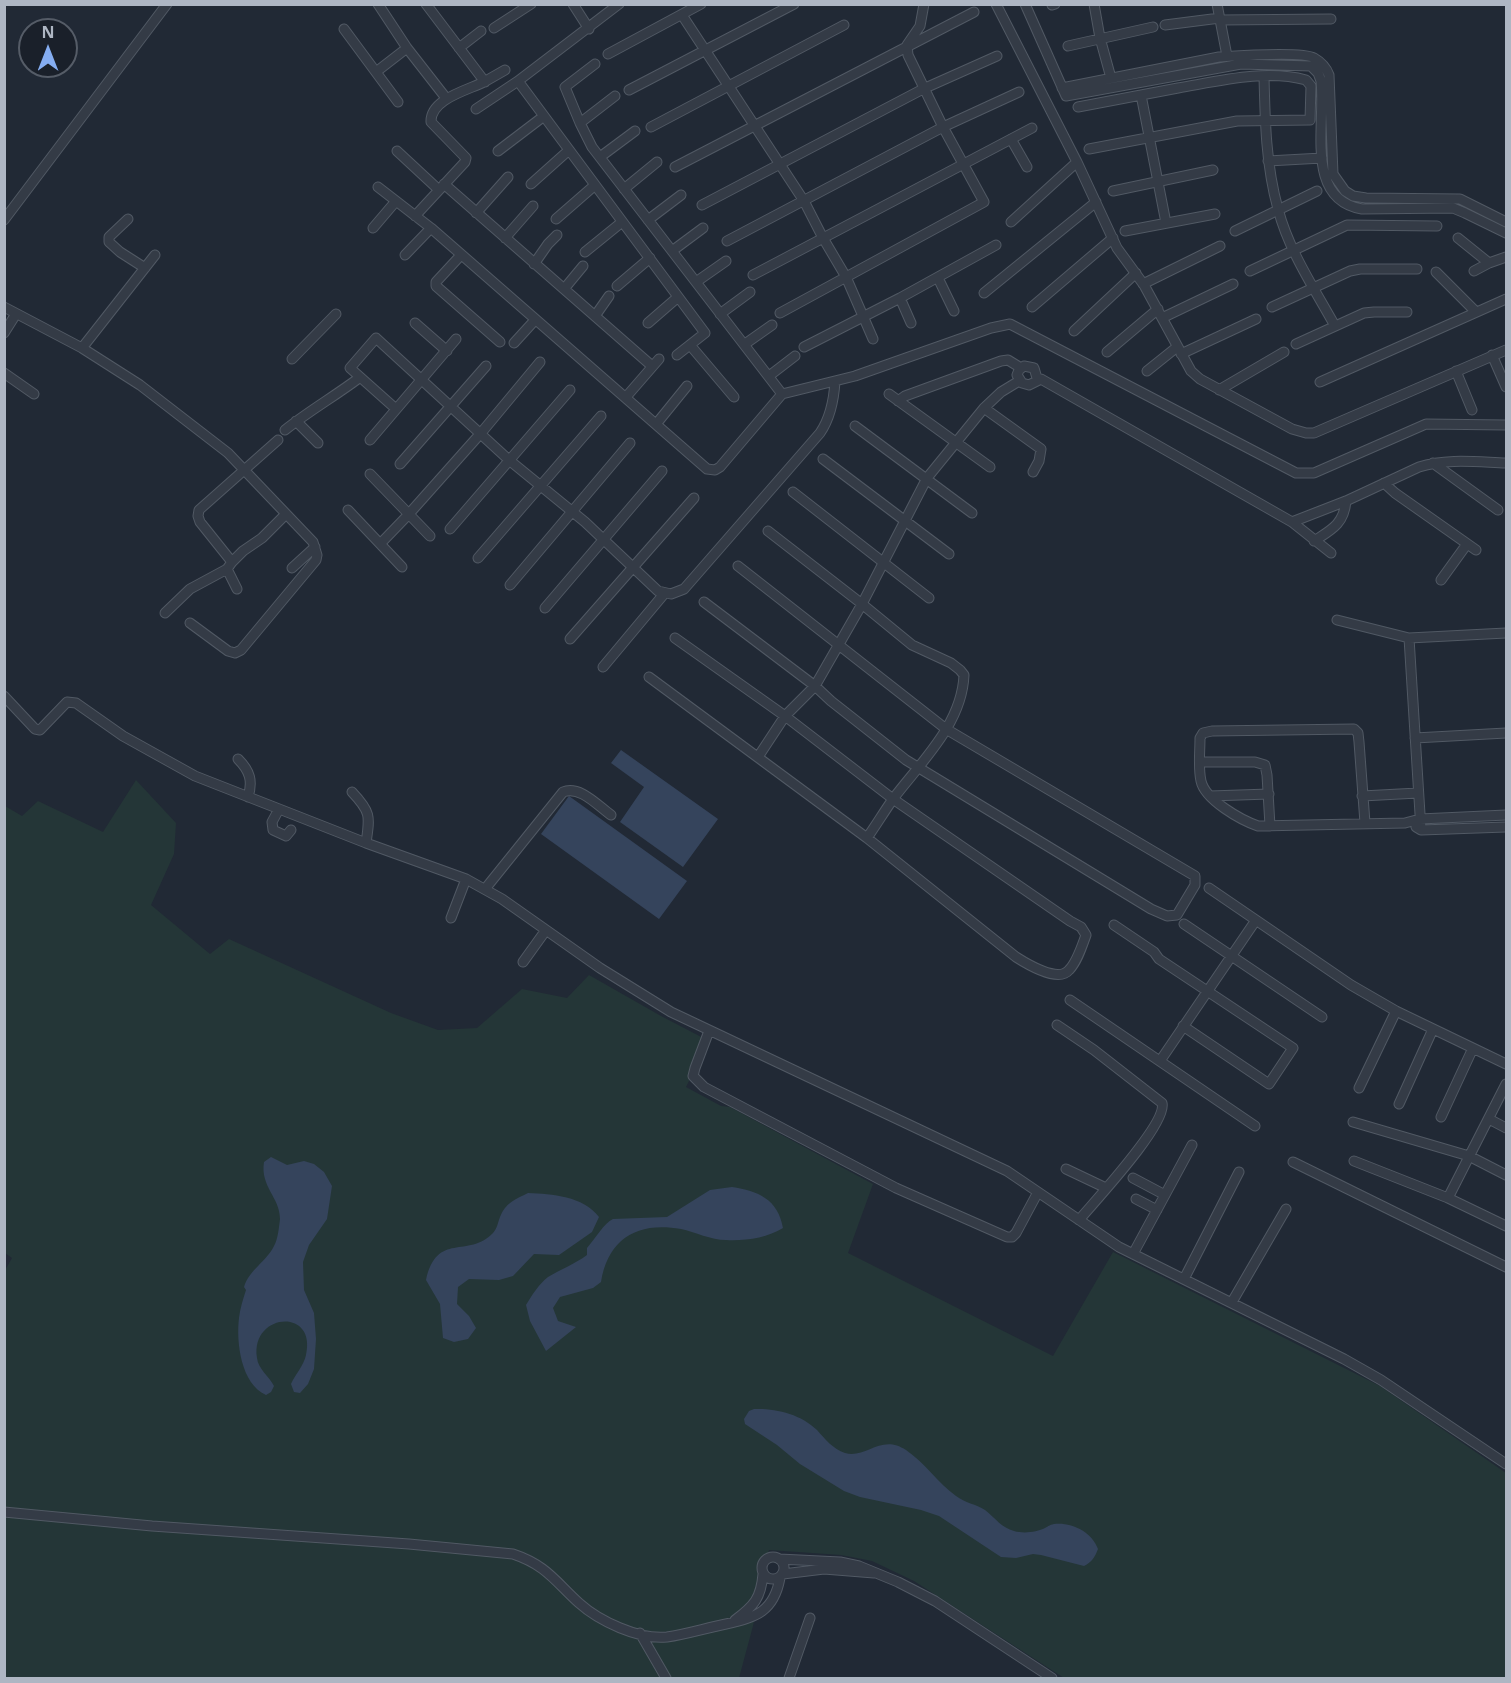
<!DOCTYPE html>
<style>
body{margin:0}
#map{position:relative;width:1511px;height:1683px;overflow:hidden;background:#212935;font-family:"Open Sans",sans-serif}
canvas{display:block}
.frame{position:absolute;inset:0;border:6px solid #aeb6c3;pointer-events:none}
.north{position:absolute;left:18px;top:18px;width:60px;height:60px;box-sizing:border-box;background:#1a202a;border:2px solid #555c67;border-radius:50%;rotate:0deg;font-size:16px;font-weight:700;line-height:24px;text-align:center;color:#aeb6c3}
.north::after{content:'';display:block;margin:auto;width:21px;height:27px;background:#85adf1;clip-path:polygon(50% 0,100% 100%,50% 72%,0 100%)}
</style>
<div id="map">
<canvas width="1511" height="1683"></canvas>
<div class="frame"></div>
<div class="north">N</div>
</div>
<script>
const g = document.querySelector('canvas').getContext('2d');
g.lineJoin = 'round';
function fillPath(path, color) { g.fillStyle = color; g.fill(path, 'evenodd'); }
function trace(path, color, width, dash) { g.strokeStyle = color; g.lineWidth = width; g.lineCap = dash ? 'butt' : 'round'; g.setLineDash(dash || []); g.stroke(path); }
fillPath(new Path2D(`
 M136,780l40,43 -2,31 -23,51 59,49 19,-15 162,74 47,17 39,-2 45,-39 45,9 22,-23 72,41 48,25 -23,46 35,19 9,1 143,77 -25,69 205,103 60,-104 267,134 126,87v205h-442l-150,-97 -42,-20 -31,-6 -72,-5 -16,76 -14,52h-734l-1,-406 8,-14 -7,-5v-447l17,10 16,-15 65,31z`), '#243637');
fillPath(new Path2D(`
 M621,750l97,69 -35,48 -63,-45 24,-35 -33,-24z
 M569,796l118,85 -28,38 -118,-85z
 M271,1157l16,8 17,-4 10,3 10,8 8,14 -5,33 -18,26 -6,17 1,28 10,23 2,26 -2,30 -6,15 -8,9 -6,-1 -3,-8c4,-9 13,-19 15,-29 11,-48 -56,-42 -49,3 1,11 12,18 17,28l-3,6 -5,3c-25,-11 -30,-53 -27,-77 1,-9 4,-19 7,-28l-2,-3c5,-17 22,-25 30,-41 4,-7 5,-19 6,-27 0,-22 -20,-32 -16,-57z
 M732,1187c26,4 46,12 51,41 -16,10 -38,13 -57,12 -15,0 -31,-8 -45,-11 -44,-8 -73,10 -80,53l-8,6 -33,9 -7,11 5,13 18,6 -30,24 -16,-30 -4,-16c6,-10 13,-21 22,-28 13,-8 27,-13 39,-22v-7c8,-9 17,-25 26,-29l54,-2 43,-27z
 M528,1193c24,1 55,3 71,24l-7,15 -33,23 -25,-1 -21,22 -14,4 -30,-1 -11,8 -1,17 12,12 7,12 -8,11 -14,3 -11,-4 -3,-34 -14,-24c11,-49 42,-21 67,-47 4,-4 5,-11 7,-16 5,-14 16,-18 28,-24z
 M754,1409c21,-1 47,5 63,21 8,9 16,19 28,23 21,6 36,-20 61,-3 19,13 32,33 50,46 9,7 20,8 29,14 10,8 17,18 29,21 10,3 23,1 31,-3 4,-2 4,-3 9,-4 18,-2 38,8 44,25 -3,8 -6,13 -14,17l-43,-11 -8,-1 -17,4 -15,-1 -62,-41 -18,-6 -61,-13 -16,-6 -44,-27 -23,-19 -32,-21 -1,-5 5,-8z`), '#35445c');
const minor = new Path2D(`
 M378,4l29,44 39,50
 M426,4l59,78
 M573,4l16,25
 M619,4l-101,77 187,252 -28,22
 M996,4l81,158 40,86 27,37 47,86 9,8 92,50 14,4h8l192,-83
 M1025,4l41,92 175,-32 70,2 7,7 3,8c5,43 -17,118 41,128l91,-1 12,5 41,20
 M1094,4l6,34 11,40
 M1217,4l10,52
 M1052,5l3,-1
 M682,15l122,186 19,37 23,39 27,62
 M1220,20l111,-1
 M1165,25l55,-7
 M494,28l37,-24
 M344,29l54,73
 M1068,46l85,-19
 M459,48l22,-17
 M608,54l93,-50
 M595,64l-30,23 15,36 12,24 190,247
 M376,72l31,-24
 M1264,76c1,45 2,90 14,133 11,42 36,79 57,117
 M1062,88l157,-31c16,-1 83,-6 95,1 7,4 12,9 15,17l4,99 12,17 8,5 13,2 94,1 46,23
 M629,90l165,-86
 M1141,95l25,128
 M1078,107c33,-6 67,-13 100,-19 41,-7 88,-19 128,-8l5,6 -1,34 -73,1 -148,28
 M476,109l42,-28
 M580,123l35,-27
 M651,127l193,-102
 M1011,139l16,28
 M397,151l42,39
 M498,151l46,-35
 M600,157l35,-26
 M1268,161l54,-3
 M675,167l299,-155
 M444,184l208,182
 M531,184l38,-34
 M378,187l53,41 276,241 8,1 5,-3 62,-73 73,-18 136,-48 19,-4 286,149h18l112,-49 80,1
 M624,189l33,-27
 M1113,191l100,-21
 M702,205l221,-116 74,-33
 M476,213l32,-36
 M415,216l50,-54 1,-4 -35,-36c-1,-23 37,-32 53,-40 7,-4 14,-8 21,-12
 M128,219l-19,18v5l11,10 25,16
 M556,219l39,-34
 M4,220l163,-216
 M648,220l33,-25
 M1011,222l66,-60
 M373,228l23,-27
 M1125,231l90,-17
 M1235,231l82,-40
 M505,238l28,-32
 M1458,238l31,25
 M727,241l216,-114 76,-35
 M672,251l31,-23
 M585,252l37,-30
 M405,255l26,-27
 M461,255l-25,27v4l64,56
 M534,264l14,-20 9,-9
 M1250,271l97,-46 90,1
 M1474,271l15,-8 17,-6
 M1436,272l40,40
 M753,275l279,-147
 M938,278l16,33
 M696,282l30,-21
 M1143,284l77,-38
 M617,286l33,-28
 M564,289l19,-23
 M984,293l112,-91
 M900,298l11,25
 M4,307l78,41 58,37 88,68 85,89 4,13 -1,5 -75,90 -6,3 -7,-2 -38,-28
 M1032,307l81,-69
 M1272,307l78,-36 10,-2h57
 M780,313l204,-111 -41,-75 -35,-72 -1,-10 13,-19 4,-22
 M720,314l30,-22
 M595,316l14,-20
 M1162,318l71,-34
 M415,323l32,28
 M648,323l30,-26
 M1074,331l62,-58
 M4,333l12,-19
 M514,343l21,-23
 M745,344l27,-19
 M1296,344l68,-31 10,-1h33
 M690,345l44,52
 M804,347l96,-49 96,-53
 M82,348l73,-93
 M1107,352l51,-43
 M1181,354l75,-35
 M1492,355l14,32
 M292,359l44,-45
 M1024,366l10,2 3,10 4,1 -12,6 -7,-2 -5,-8 2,-5z
 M1147,371l30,-24
 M1456,371l16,39
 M4,373l30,21
 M769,376l26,-20
 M1041,379l251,143 54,-21 73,-34c28,-9 58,-5 87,-4
 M1320,382l186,-83
 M1219,390l65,-38
 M889,394l101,73
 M626,397l33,-38
 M898,401l7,-5 96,-35 7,-1 13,8
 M984,408l57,41 -2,12 -6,11
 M396,409l-46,-41 26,-30 133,122 76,62 73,69 13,3 13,-5 136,-156c11,-16 14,-34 15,-52
 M296,421l22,22
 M657,423l30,-37
 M855,426l117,87
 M285,430c24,-19 50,-34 74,-52
 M370,440l86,-101
 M823,459l126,95
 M1433,463l65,47
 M400,464l86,-98
 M370,474l60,62
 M1384,483l11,10 81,57
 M793,492l136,106
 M348,510l54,57
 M1292,522l39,31
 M450,529l120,-139
 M768,531l94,73 50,41 39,18 9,7 4,5c-2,49 -43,87 -71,124 -9,13 -17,26 -26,39
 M1314,541c17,-11 30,-17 32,-40
 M381,543l27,-28 73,-82 59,-71
 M478,558l123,-142
 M232,562l11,-11 19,-13 24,-24
 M292,568l23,-21
 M227,569l10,20
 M1441,580l26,-36
 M510,585l120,-142
 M704,602l111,84 16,15 75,59 245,149 16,7 10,-1 18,-30v-9l-249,-147 -208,-163
 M545,608l117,-137
 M165,613l25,-24 37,-20 5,-7 -32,-40 -2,-6 1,-6 79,-70
 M1337,620l72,18
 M570,639l124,-141
 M603,667l61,-73
 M649,677l218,161 149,119c11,7 42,26 53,13 8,-8 13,-24 17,-35l-5,-8 -11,-6 -177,-122 -108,-83 -110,-78
 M4,696l31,33 5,1 27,-28 9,1 47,33 72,40 171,67 100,36 36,20 98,69 71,44 336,159 112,76 225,112 37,21 125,84
 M1415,738l91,-5
 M758,757l27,-41 30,-30 47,-82 65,-126 57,-70 17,-16 18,-11
 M238,759c12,12 15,22 10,38
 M1200,762h55l10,3 2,10 3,51
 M352,792c19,20 18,24 14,51
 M1210,796l59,-2
 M1362,796l56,-3
 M279,809l-7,13 1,8 13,6 5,-6
 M1365,823l-6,-81 -1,-9 -4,-4 -142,2 -9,2 -3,5c0,14 -2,30 1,43 4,19 40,39 57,45l147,-3 15,-4 86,-4
 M1416,827l5,3 85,-3
 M1421,830l-12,-192 97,-5
 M1209,888l142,97 45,26 110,53
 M485,889l78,-97c17,-7 35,14 48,23
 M451,918l15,-39
 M1184,924l138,93
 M1114,925l40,27 5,7 134,89 -24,36 -86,-58
 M523,962l23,-32
 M1070,1000l185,126
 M1057,1025l37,25 68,53c6,20 -68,99 -83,117
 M709,1031l-14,37 -2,8 11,11 192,101 111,49h5l4,-4 22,-41
 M1160,1061l96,-141
 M1359,1088l37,-77
 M1399,1104l34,-75
 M1441,1117l32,-69
 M1489,1119l17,9
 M1353,1122l116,34 37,19
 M1354,1161l94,37 58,28
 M1293,1162l213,105
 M1066,1169l40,19
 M1133,1178l32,17
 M1448,1198l58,-114
 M1136,1199l21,11
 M1133,1254l59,-109
 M1184,1279l55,-107
 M1232,1302l54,-93
 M4,1512l148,14 257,18 104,10c33,11 42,27 66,49 20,18 60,37 88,34 20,-3 39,-9 59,-13 30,-6 48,-13 54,-46
 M762 1568a11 11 0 1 1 22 0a11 11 0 1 1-22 0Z
 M779,1559l61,3 19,4 39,16 37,19 117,77
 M783,1574l41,-5 50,4
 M735,1620c19,-14 26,-22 28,-46
 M640,1633l26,45
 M789,1678l21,-60`);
trace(minor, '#515964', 11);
trace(minor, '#343b46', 9);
</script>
